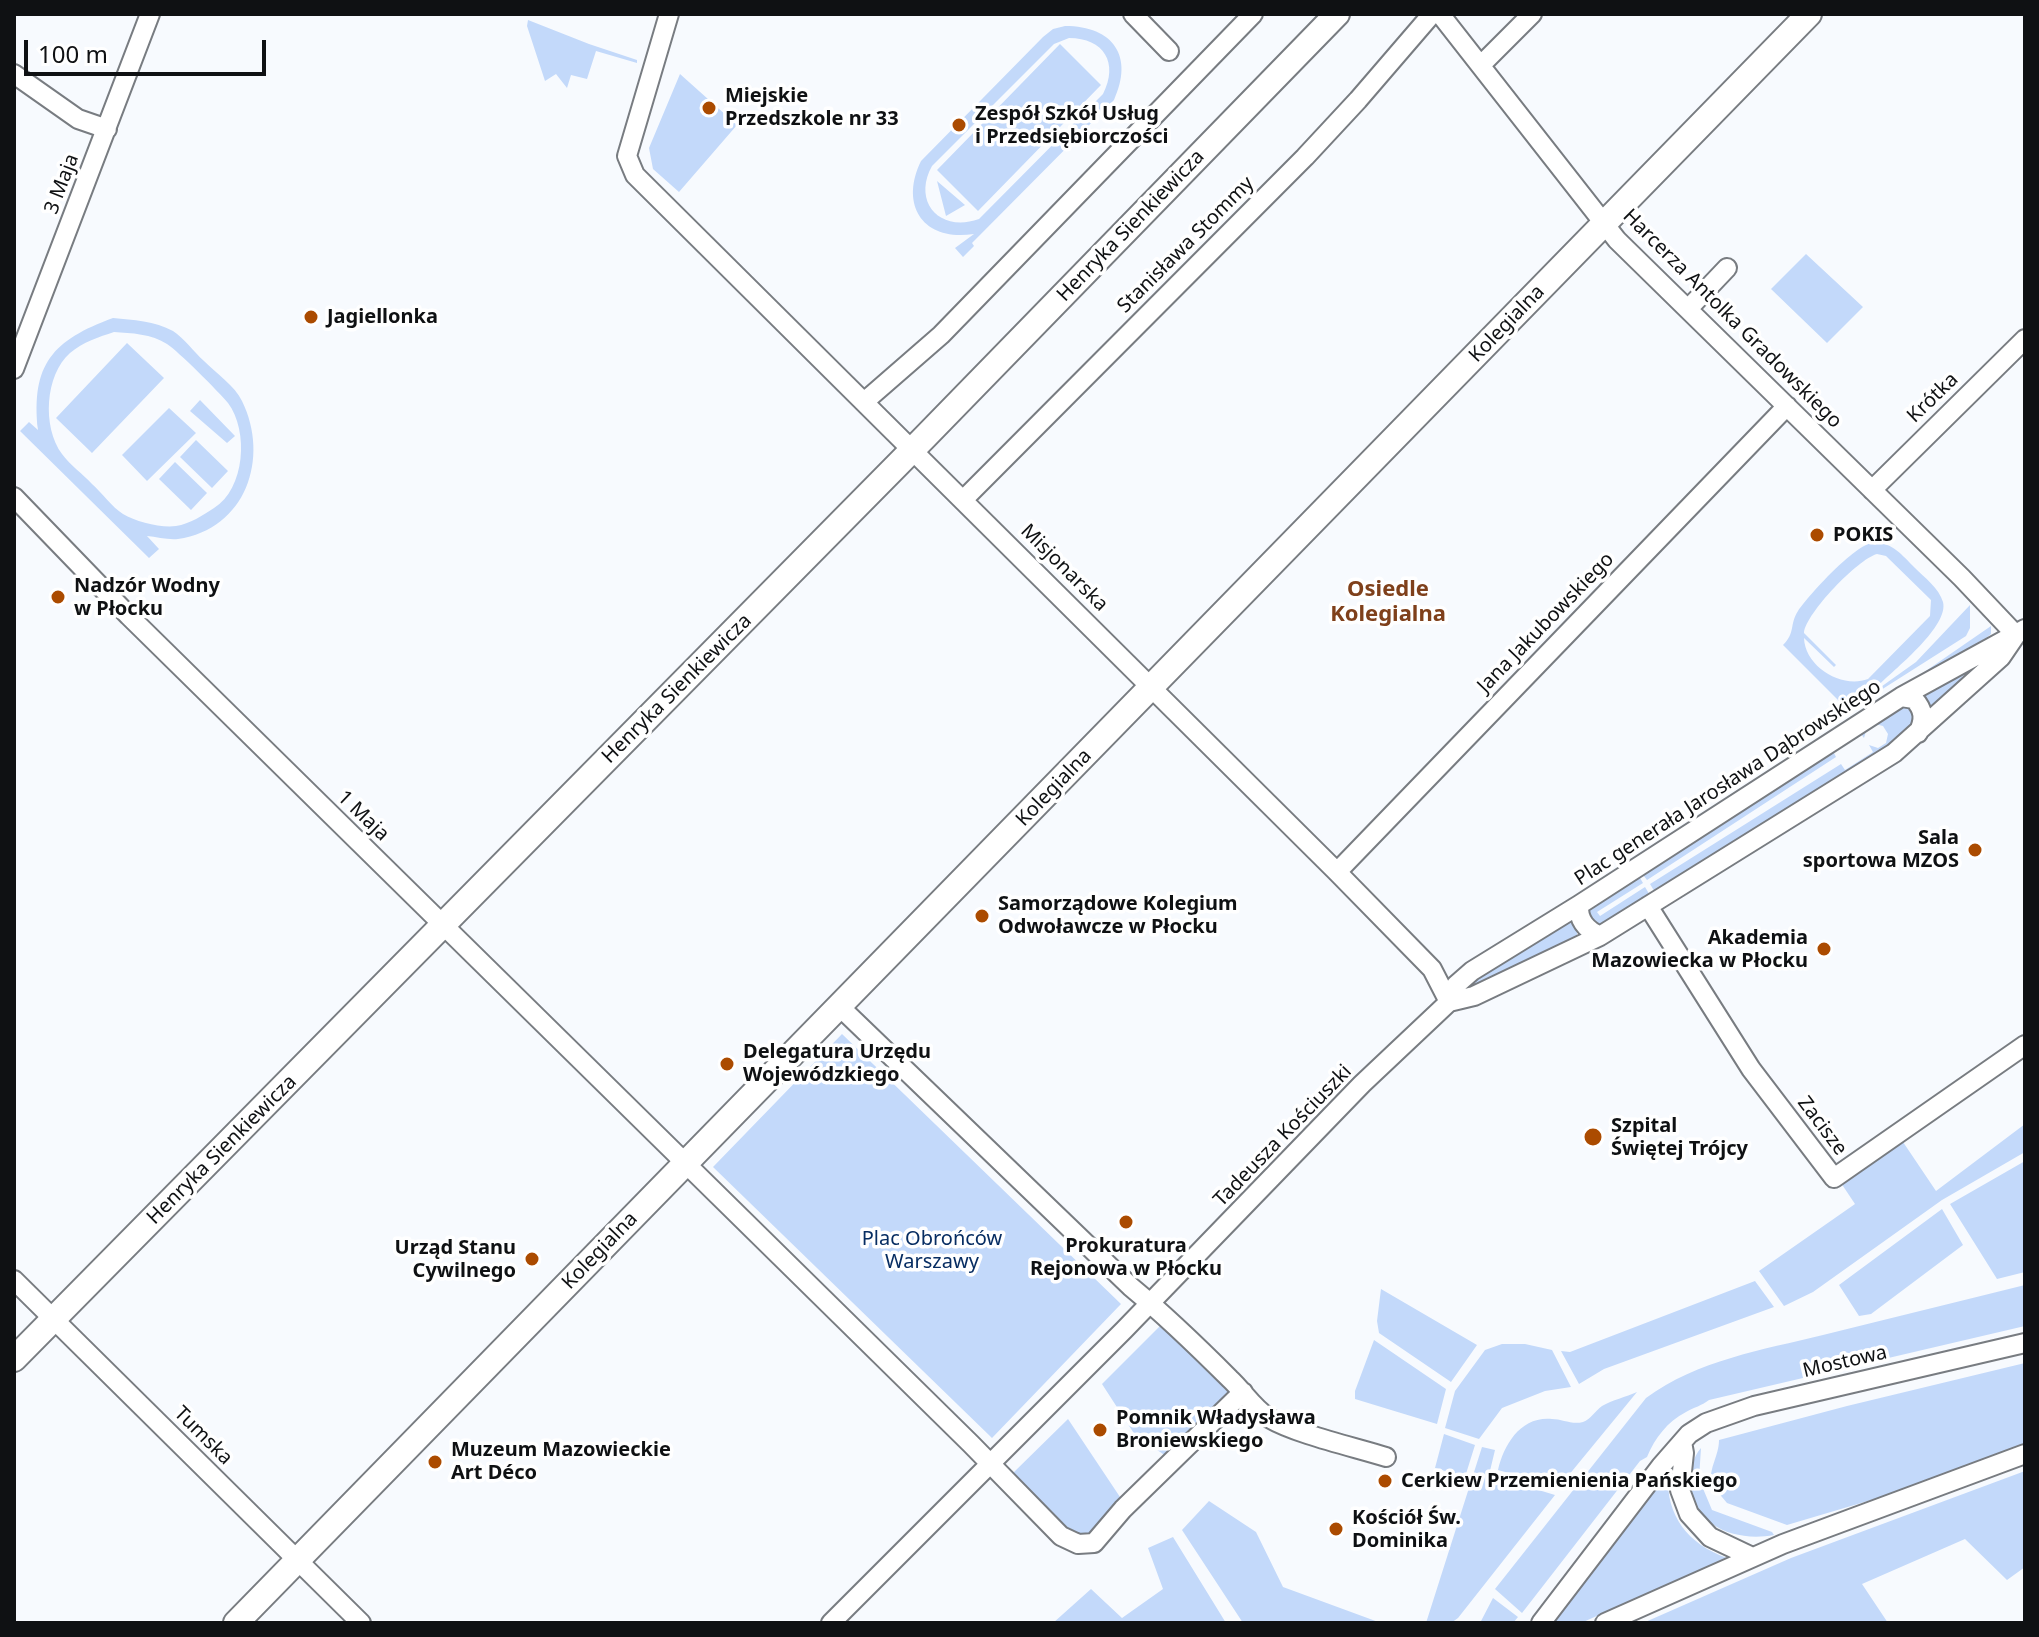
<!DOCTYPE html>
<meta charset="utf-8">
<style>
body{margin:0}
#map{position:relative;width:2039px;height:1637px;overflow:hidden;background:#f7fafe;font-family:"Noto Sans",sans-serif}
canvas{display:block}
.frame{position:absolute;inset:0;border:16px solid #0f1113;pointer-events:none}
.scale{position:absolute;left:24px;top:40px;width:242px;height:36px;box-sizing:border-box;border:4px solid #0f1113;border-top:0;padding-left:10px;font-size:24px;line-height:28px;white-space:nowrap;color:#0f1113;-webkit-text-stroke:6px #fff;paint-order:stroke}
</style>
<div id="map">
<canvas width="2039" height="1637"></canvas>
<div class="frame"></div>
<div class="scale">100 m</div>
</div>
<script>
const g = document.querySelector('canvas').getContext('2d');
g.lineJoin = 'round';
function fillPath(path, color) { g.fillStyle = color; g.fill(path, 'evenodd'); }
function trace(path, color, width, dash) { g.strokeStyle = color; g.lineWidth = width; g.lineCap = dash ? 'butt' : 'round'; g.setLineDash(dash || []); g.stroke(path); }
function drawText(font, color, halo, rows, align = 'center') {
  g.font = font + ' "Noto Sans",sans-serif'; g.lineWidth = 7; g.setLineDash([]); g.textBaseline = 'middle'; g.strokeStyle = halo; g.fillStyle = color; for (const [text, x, y, turn = 0] of rows) {
    g.save(); g.translate(x, y); g.rotate((+turn || 0) * Math.PI / 180); g.textAlign = isNaN(turn) ? turn : align; if (halo) g.strokeText(text, 0, 0); g.fillText(text, 0, 0); g.restore();
  }
}
fillPath(new Path2D(`
 M528,20l61,24 48,16v3l-41,-12 -9,28 -16,-4 -4,13 -11,-14 -11,7 -18,-55z
 M1065,26c49,0 69,31 49,74l-142,143 2,3 -11,11 -8,-9 19,-14c-50,8 -75,-28 -53,-73l122,-124 10,-8zM1069,38c35,0 50,25 34,56l-124,125c-39,14 -67,-17 -47,-53l122,-122z
 M1060,44l41,41 -123,126 -41,-41z
 M680,74l57,51 -58,67 -26,-23 -4,-21z
 M937,181l28,24 -19,11z
 M1806,254l57,53 -36,36 -56,-54z
 M113,318c20,2 42,3 60,13 11,7 21,21 31,30 12,12 31,25 38,40 28,57 4,128 -64,138 -10,1 -21,-2 -31,-3l12,13 -10,9 -129,-127 9,-9 9,8c-7,-66 15,-90 75,-112zM114,332c17,1 38,2 53,12 11,7 52,48 61,59 21,28 17,86 -14,105 -11,7 -24,16 -38,18 -15,2 -40,-4 -53,-12 -11,-7 -21,-21 -31,-30 -9,-10 -22,-19 -30,-30 -20,-27 -17,-79 8,-101 13,-11 29,-16 44,-21z
 M127,343l37,35 -72,75 -36,-35z
 M200,400l35,36 -8,7 -37,-32z
 M169,408l27,25 -49,48 -25,-26z
 M196,440l32,31 -16,17 -32,-31z
 M175,462l32,31 -16,17 -32,-31z
 M1874,542c19,1 28,13 41,26 9,9 24,20 28,34 6,24 -46,65 -63,82l-11,7 -18,5 3,4 -8,8 -63,-63c13,-13 6,-20 15,-34 12,-17 56,-66 76,-69zM1877,554l9,2 45,44 -1,16 -62,63c-26,10 -63,-12 -64,-41l30,29 2,-2 -32,-32c2,-20 54,-74 73,-79z
 M1970,605v23l-4,8 -126,80 76,-54z
 M1991,626v8l-5,4 -85,50z
 M1999,647l-66,62 -11,-16z
 M1897,706l11,1 6,9 -1,7 -12,14 -245,157 -6,-10 191,-120 4,6 28,-18 -4,-7 9,3 8,-5 2,-9 -5,-8 -8,-2 -8,4 -3,10 -3,-4 -28,17 3,6 -189,123 -7,-9z
 M1637,873l6,10 -46,29 3,4 45,-29 6,10 -52,30 -8,-4 -4,-15z
 M1573,919l4,6v14l-112,52 -1,-5z
 M842,1034l279,270 -129,134 -279,-271z
 M2025,1124v28l-83,48 -129,92 -29,14 -25,-35 96,-67 -14,-21 60,-44 35,52z
 M2025,1161v111l-28,7 -47,-75z
 M1942,1209l21,36 -92,69 -12,2 -20,-31z
 M1755,1281l19,26 -170,62 -25,15 -18,-33 9,1z
 M2025,1285v41l-316,74c-8,6 -14,7 -23,12 -19,10 -31,26 -39,45l-7,4 -118,152 -27,-24 151,-191c52,-38 116,-48 177,-63 67,-17 135,-33 202,-50z
 M1381,1289l96,56 -26,37 -72,-49 -2,-12z
 M1163,1323l66,67 -5,9 -58,57 -31,-21 -33,-51z
 M1374,1340l72,49 -9,35 -82,-25v-8z
 M1502,1344h23l27,6 19,37 -26,4 -43,17 -23,31 -34,-11 10,-37 30,-41z
 M2025,1363v82l-137,50 -101,30 -60,-22 -16,-19c-2,-17 8,-28 8,-44l128,-34z
 M1637,1392l-78,95 -61,-17c6,-26 23,-54 54,-51 10,0 20,6 31,3 8,-3 12,-11 19,-16 10,-6 24,-9 35,-14z
 M1068,1419l54,81 -31,36 -20,-1 -59,-61z
 M1444,1434l31,11 -10,32 -30,-9z
 M1482,1447l13,3 -6,25 66,20 -97,123 -7,5h-25z
 M1701,1448l-2,31 13,31 60,22 2,3c-38,7 -81,-8 -83,-52 -1,-13 2,-26 10,-35z
 M2025,1471v96l-18,13 -42,-41 -103,45 26,39h-245l148,-65z
 M1666,1475h2c-2,41 20,69 59,83l-146,65h-28z
 M1209,1501l47,31 27,55 98,36h-138l-61,-93z
 M1173,1537l53,86h-173l38,-34 31,29 41,-29 -15,-41z
 M1493,1598l25,19 -5,6h-33z`), '#c3d9fa');
const street = new Path2D(`
 M669,14l-42,142 8,19 702,697 95,97 17,33
 M1133,14l36,37
 M1440,14l177,226 345,338 54,57
 M1481,65l51,-51
 M14,74l64,45 29,10
 M1688,309l39,-41
 M14,369l136,-355
 M864,402l77,-67 312,-321
 M1872,490l153,-151
 M14,497l115,119 842,828 90,92 17,8 16,-1 29,-34 120,-117
 M963,500l342,-343 53,-57 74,-86
 M1901,697l13,2c10,11 11,20 4,34
 M1337,872l450,-466
 M1579,905c-1,16 8,25 21,31
 M1648,906l103,163 83,109 191,-133
 M1449,1002l25,-6 126,-60 294,-183 107,-96 15,-22
 M839,1006l292,281c35,29 67,60 99,92 13,12 24,30 39,39 27,16 85,29 117,39
 M14,1280l347,343
 M1682,1442l2,11 -4,37 9,24 21,23 42,20
 M831,1623l293,-293 238,-246 87,-82 7,-17 16,-14 107,-66 322,-208 124,-68
 M1541,1623l120,-157 28,-32 17,-11 48,-17 271,-63
 M1605,1623l178,-79 242,-90`);
const secondary = new Path2D(`
 M14,1359l911,-922 412,-423
 M236,1623l1573,-1609`);
trace(street, '#787c81', 22);
trace(secondary, '#787c81', 28);
trace(street, '#fff', 18);
trace(secondary, '#fff', 24);
for (const [x, y, r, color] of [
 [709,108,8,"#ab4b00"],
 [959,125,8,"#ab4b00"],
 [311,317,8,"#ab4b00"],
 [1817,535,8,"#ab4b00"],
 [58,597,8,"#ab4b00"],
 [1975,850,8,"#ab4b00"],
 [982,916,8,"#ab4b00"],
 [1824,949,8,"#ab4b00"],
 [727,1064,8,"#ab4b00"],
 [1593,1137,10,"#ab4b00"],
 [1126,1222,8,"#ab4b00"],
 [532,1259,8,"#ab4b00"],
 [1100,1430,8,"#ab4b00"],
 [435,1462,8,"#ab4b00"],
 [1385,1481,8,"#ab4b00"],
 [1336,1529,8,"#ab4b00"]
]) { const dot = new Path2D(); dot.arc(x, y, r, 0, 2 * Math.PI); g.fillStyle = color; g.fill(dot); trace(dot, '#fff', 3); }
drawText('bold 20px', '#0f1113', '#fff', [
 ["Miejskie",725,96],
 ["Przedszkole nr 33",725,119],
 ["Zespół Szkół Usług",975,114],
 ["i Przedsiębiorczości",975,137],
 ["Jagiellonka",327,317],
 ["POKIS",1833,535],
 ["Nadzór Wodny",74,586],
 ["w Płocku",74,609],
 ["Sala",1959,838,"right"],
 ["sportowa MZOS",1959,861,"right"],
 ["Samorządowe Kolegium",998,904],
 ["Odwoławcze w Płocku",998,927],
 ["Akademia",1808,938,"right"],
 ["Mazowiecka w Płocku",1808,961,"right"],
 ["Delegatura Urzędu",743,1052],
 ["Wojewódzkiego",743,1075],
 ["Szpital",1611,1126],
 ["Świętej Trójcy",1611,1149],
 ["Prokuratura",1126,1246,"center"],
 ["Rejonowa w Płocku",1126,1269,"center"],
 ["Urząd Stanu",516,1248,"right"],
 ["Cywilnego",516,1271,"right"],
 ["Pomnik Władysława",1116,1418],
 ["Broniewskiego",1116,1441],
 ["Muzeum Mazowieckie",451,1450],
 ["Art Déco",451,1473],
 ["Cerkiew Przemienienia Pańskiego",1401,1481],
 ["Kościół Św.",1352,1518],
 ["Dominika",1352,1541]
], 'left');
drawText('20px', '#0f1113', '#fff', [
 ["3 Maja",62,184,-69],
 ["Henryka Sienkiewicza",1131,226,-46],
 ["Stanisława Stommy",1186,245,-45],
 ["Harcerza Antolka Gradowskiego",1732,319,45],
 ["Kolegialna",1507,324,-46],
 ["Krótka",1933,398,-44],
 ["Misjonarska",1064,568,45],
 ["Jana Jakubowskiego",1546,623,-46],
 ["Henryka Sienkiewicza",677,689,-45],
 ["Plac generała Jarosława Dąbrowskiego",1728,783,-33],
 ["Kolegialna",1054,788,-46],
 ["1 Maja",363,816,44],
 ["Zacisze",1822,1126,53],
 ["Tadeusza Kościuszki",1283,1136,-46],
 ["Henryka Sienkiewicza",222,1150,-45],
 ["Kolegialna",600,1251,-46],
 ["Mostowa",1845,1362,-13],
 ["Tumska",203,1436,45]
]);
drawText('20px', '#072d62', '#fff', [
 ["Plac Obrońców",932,1239],
 ["Warszawy",932,1262]
]);
drawText('bold 22px', '#7f401b', '#fff', [
 ["Osiedle",1388,590],
 ["Kolegialna",1388,615]
]);
</script>
